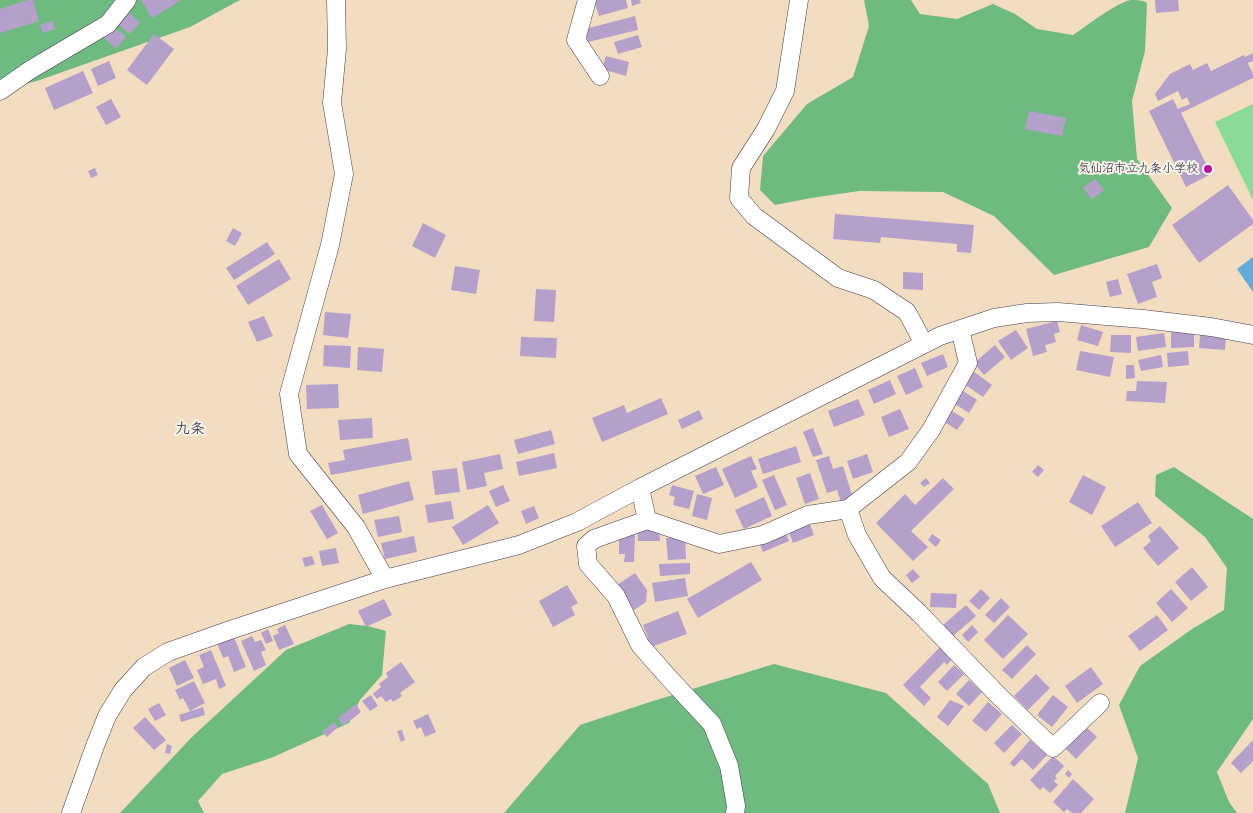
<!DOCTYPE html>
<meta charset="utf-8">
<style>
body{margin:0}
canvas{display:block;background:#f3ddc0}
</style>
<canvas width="1253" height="813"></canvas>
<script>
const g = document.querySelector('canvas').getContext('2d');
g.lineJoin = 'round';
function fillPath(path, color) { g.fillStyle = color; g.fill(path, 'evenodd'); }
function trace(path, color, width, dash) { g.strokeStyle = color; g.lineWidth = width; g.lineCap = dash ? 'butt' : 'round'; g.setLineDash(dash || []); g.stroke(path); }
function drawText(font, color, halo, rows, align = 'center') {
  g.font = font + ' Delius,"Klee One",sans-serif'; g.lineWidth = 4; g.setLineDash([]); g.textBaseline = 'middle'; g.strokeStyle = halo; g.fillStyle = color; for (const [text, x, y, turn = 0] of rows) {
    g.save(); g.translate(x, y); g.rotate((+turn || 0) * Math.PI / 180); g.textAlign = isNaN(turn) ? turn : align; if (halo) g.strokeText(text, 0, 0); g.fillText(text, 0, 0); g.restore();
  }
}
fillPath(new Path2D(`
 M1253,104v96l-38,-78z`), '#8ada99');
fillPath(new Path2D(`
 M0,0h240l-50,27 -153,54 -37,9z
 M864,0h47l9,14 37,5 36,-15 22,10 22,15 36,6c12,-8 46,-34 58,-35 6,0 11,0 16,3l-2,48 -13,50 5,58 35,49 -23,39 -95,28 -60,-59 -51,-24 -84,-1 -48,7 -36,7 -15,-15 3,-34 44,-52 46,-27 16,-51z
 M1174,467l79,52v200l-36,53 12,30 8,11h-112l13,-55 -19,-53 21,-39 52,-37 32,-19 3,-42 -22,-31 -50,-41 1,-21z
 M349,624l19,2 18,5 -4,44 -22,25 -11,23 -78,35 -49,16 -24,27 6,12h-84l72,-76 94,-87z
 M774,664l112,29 102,91 12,29h-496l76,-88 73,-24z`), '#6fba81');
fillPath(new Path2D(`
 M1253,257v35l-16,-23z`), '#63abda');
fillPath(new Path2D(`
 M28,0h5l6,21 -39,12v-24z
 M141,0h40l-29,18z
 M594,0h32l2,8 -29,8z
 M631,0h9l1,3 -9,3z
 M1155,0h23l1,11 -23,2z
 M129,12l11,11 -11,11 -11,-10z
 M635,16l3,14 -50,12 -3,-13z
 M52,21l3,8 -12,4 -3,-8z
 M114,27l12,10 -10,12 -12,-11z
 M154,34l20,15 -27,36 -20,-15z
 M638,35l4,12 -24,7 -4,-12z
 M1253,53v8l-5,2 5,11v4l-72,35 30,61 -25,13 -37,-76 24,-12 5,10 12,-5 -3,-7 -5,3 -4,-9 -20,10 -3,-7 15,-20 20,-10 3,6 14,-7 4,8 33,-16 1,2z
 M606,56l23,6 -3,14 -24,-7z
 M109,61l7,17 -18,8 -7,-17z
 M83,71l10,22 -39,17 -9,-22z
 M111,99l10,18 -15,8 -10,-18z
 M1029,111l37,7 -4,18 -37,-7z
 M95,168l3,7 -7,3 -3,-7z
 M1095,179l9,11 -12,9 -9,-11z
 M1228,185l25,35v4l-54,39 -27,-38z
 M835,214l139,11 -3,28 -14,-1v-8l-76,-7 -1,6 -47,-4z
 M423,223l23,12 -11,23 -23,-12z
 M233,228l9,5 -7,13 -9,-5z
 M267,242l8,12 -41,26 -8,-12z
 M279,259l12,20 -43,26 -12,-19z
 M1157,264l5,14 -10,4 5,15 -19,7 -11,-30z
 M455,266l25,4 -4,24 -25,-4z
 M903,272l20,1v17l-20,-1z
 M1118,279l4,15 -12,3 -4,-15z
 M536,289l20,1 -2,32 -20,-1z
 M325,312l26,2 -3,24 -25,-3z
 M264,316l9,20 -16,6 -9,-20z
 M1057,321l3,11 -6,2 2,8 -11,3 2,7 -14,4 -7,-27z
 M1081,325l22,7 -5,14 -21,-6z
 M1016,330l12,18 -17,12 -13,-19z
 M1194,331v16l-23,1v-16z
 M1164,333l2,14 -28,4 -2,-14z
 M1111,335h20v18l-21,-1z
 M1200,335l26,1 -1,14 -26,-2z
 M521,337l36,1 -1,20 -36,-2z
 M324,345l27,1 -1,22 -27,-2z
 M995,345l10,12 -21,18 -10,-12z
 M358,347l26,2 -2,23 -25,-2z
 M1080,351l34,6 -4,20 -34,-7z
 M1188,351l1,14 -21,2 -1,-14z
 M943,354l5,13 -21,9 -6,-13z
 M1161,355l2,12 -22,4 -3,-11z
 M1126,365h8l1,13 -9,1z
 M915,368l8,19 -17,8 -9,-19z
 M973,371l19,14 -9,12 -19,-13z
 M890,380l6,14 -22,10 -6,-14z
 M1137,381l30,1 -2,21 -39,-2 1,-10h9z
 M338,384l1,24 -32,1 -1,-24z
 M960,389l17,11 -8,13 -17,-11z
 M661,398l7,16 -66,28 -10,-24 32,-13 3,8z
 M858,399l7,16 -31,12 -6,-16z
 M947,408l18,11 -8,11 -17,-11z
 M900,409l9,20 -20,8 -8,-20z
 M699,410l4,9 -21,10 -4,-9z
 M372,418l1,20 -33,2 -2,-20z
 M813,428l10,26 -10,3 -10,-25z
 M551,430l4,14 -37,10 -4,-14z
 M408,438l4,22 -81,15 -3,-12 17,-3 -2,-10z
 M796,446l5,16 -38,12 -5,-15z
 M554,453l3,15 -38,8 -3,-14z
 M500,454l3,15 -19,4 3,13 -20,4 -5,-28z
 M867,454l6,18 -20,7 -6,-18z
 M751,456l6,13 -6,2 7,16 -23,11 -13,-29z
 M829,456l4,13 10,-3 10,32 -12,4 -4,-12 -10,3 -11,-33z
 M1038,465l6,5 -6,7 -6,-5z
 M716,467l8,18 -21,9 -8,-18z
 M457,468l3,24 -25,3 -3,-24z
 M810,473l9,26 -14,5 -9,-26z
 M774,475l13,30 -12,5 -13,-30z
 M1083,475l23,12 -14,28 -23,-13z
 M926,478l4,5 -6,4 -4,-4z
 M943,478l11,11 -43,42 17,16 -15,14 -37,-38 29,-29 10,11z
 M409,481l5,19 -51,14 -5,-19z
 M503,485l7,16 -14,6 -7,-16z
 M672,485l22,6 -5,18 -16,-4 2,-8 -6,-2z
 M697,494l15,4 -5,22 -15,-4z
 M764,497l8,19 -28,13 -9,-19z
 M451,501l3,18 -26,4 -3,-18z
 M1138,502l14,21 -37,24 -14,-21z
 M322,505l16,28 -11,6 -17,-28z
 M488,505l11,18 -36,22 -11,-18z
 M534,506l5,12 -13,6 -5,-13z
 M399,516l3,16 -24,5 -4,-17z
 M808,519l6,16 -21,8 -6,-16z
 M637,526h22l1,15h-22z
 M1160,526l19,22 -21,18 -15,-18 8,-7 -3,-5z
 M784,529l5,12 -26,11 -5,-12z
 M619,532l16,1 -1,29h-10l1,-8h-6z
 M932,534l9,6 -5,7 -8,-7z
 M414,536l3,16 -32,7 -4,-16z
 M685,536l1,23 -18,1 -2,-22z
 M336,548l3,15 -17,3 -3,-15z
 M312,556l3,8 -10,3 -3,-9z
 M751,562l11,18 -64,38 -11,-19z
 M690,563v11l-30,2 -1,-12z
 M1192,567l16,20 -17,14 -16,-19z
 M913,569l7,8 -8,6 -6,-8z
 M635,573l12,17 -1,12 -12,8 -17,-25z
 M685,578l3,18 -33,6 -3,-19z
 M567,585l11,18 -7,4 4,8 -22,12 -14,-26z
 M981,589l9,9 -11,12 -10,-9z
 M1171,589l17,19 -16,14 -16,-19z
 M931,593l26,1 -1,14 -26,-1z
 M1001,598l9,9 -16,16 -9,-8z
 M384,599l8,16 -26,12 -8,-16z
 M966,605l10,11 -23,20 -10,-11z
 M678,611l9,23 -36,13 -8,-22z
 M1008,615l20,19 -25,25 -19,-19z
 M1157,615l11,15 -28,21 -12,-15z
 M285,625l9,19 -15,6 -6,-14 6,-3 -2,-4z
 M972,625l6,7 -10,10 -6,-7z
 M268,629l5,12 -7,3 -5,-11z
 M252,636l3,6 6,-2 5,10 -5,2 5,13 -12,6 -13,-30z
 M234,637l12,30 -12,5 -6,-16 -5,2 -6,-15z
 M1027,645l9,9 -24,25 -10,-9z
 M941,646l12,12 -6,7 -3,-3 -24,25 11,11 -7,8 -21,-21z
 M211,650l15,36 -7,3 -3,-10 -13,5 -6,-14 7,-3 -5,-12z
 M185,660l9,18 -17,8 -8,-18z
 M401,662l14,20 -15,11 2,3 -9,6 -2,-3 -5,3 -5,-6 -4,3 -4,-5 8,-7 -2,-3 9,-7 -2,-4z
 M954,665l10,9 -17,17 -9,-9z
 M1091,667l12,17 -26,19 -12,-17z
 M1036,674l14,14 -22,22 -14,-14z
 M969,680l13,12 -13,14 -13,-12z
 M194,681l11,22 -15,8 -7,-13 -3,2 -5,-10z
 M371,695l7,11 -8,5 -8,-10z
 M1053,695l15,12 -16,20 -15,-12z
 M950,700l14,6 -16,20 -11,-9z
 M988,702l14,12 -16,18 -14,-11z
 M159,703l7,12 -11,6 -7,-12z
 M356,704l5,8 -18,14 -5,-8z
 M203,707l2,8 -24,7 -2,-7z
 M428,714l8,18 -11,5 -4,-10 -4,2 -4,-8z
 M145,717l21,23 -12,10 -21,-22z
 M334,722l4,5 -11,10 -5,-5z
 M1083,724l14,13 -21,22 -14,-14z
 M1012,725l10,9 -18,19 -10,-10z
 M402,730l3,10 -4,2 -4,-11z
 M1030,740l17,15 -14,15 -11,-11 -8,8 -4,-4z
 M1253,740v21l-12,12 -10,-10z
 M167,744l5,2 -2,8 -5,-1z
 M1053,756l11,10 -9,10 2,2 -3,3 4,4 -8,8 -7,-6 -3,3 -10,-10z
 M1068,770l4,4 -3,4 -4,-4z
 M1073,779l21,20 -13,14h-9l-5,-4 -3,3 -11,-10z`), '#b5a0cb');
const minor = new Path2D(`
 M336,0l1,49 -5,54 12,71 -14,71 -41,149 9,60 58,73 29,52
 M587,0l-11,40 24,36
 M799,0l-14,91 -19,38 -25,39 -2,30 15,18 84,62 36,12 33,22 17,32
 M0,91l30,-21 78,-46 19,-24
 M640,488l7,32 72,24 44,-9 45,-20 40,-6 60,-47 23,-32 37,-67 -8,-34
 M848,509l9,26 25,43 37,35 80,83 54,52 47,-45
 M647,520l-53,19 -8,7 2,18 28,32 24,49 29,33 43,46 17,42 7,40 -1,7
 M71,813l24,-67 12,-30 16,-26 21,-23 24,-15 65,-23 152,-50 134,-34 58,-23 63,-34 300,-152 54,-18 33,-5 31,-1 85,7 68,8 42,8`);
trace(minor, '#413e4f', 19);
trace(minor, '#fff', 18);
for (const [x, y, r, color] of [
 [1208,169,5,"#b5179e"]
]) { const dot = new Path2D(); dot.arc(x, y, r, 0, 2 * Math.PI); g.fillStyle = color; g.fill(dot); trace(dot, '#f7f3e8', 2); }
drawText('12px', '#22223b', '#f7f3e8', [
 ["気仙沼市立九条小学校",1198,169]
], 'right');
drawText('15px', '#22223b', '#f7f3e8', [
 ["九条",190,429]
]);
</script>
